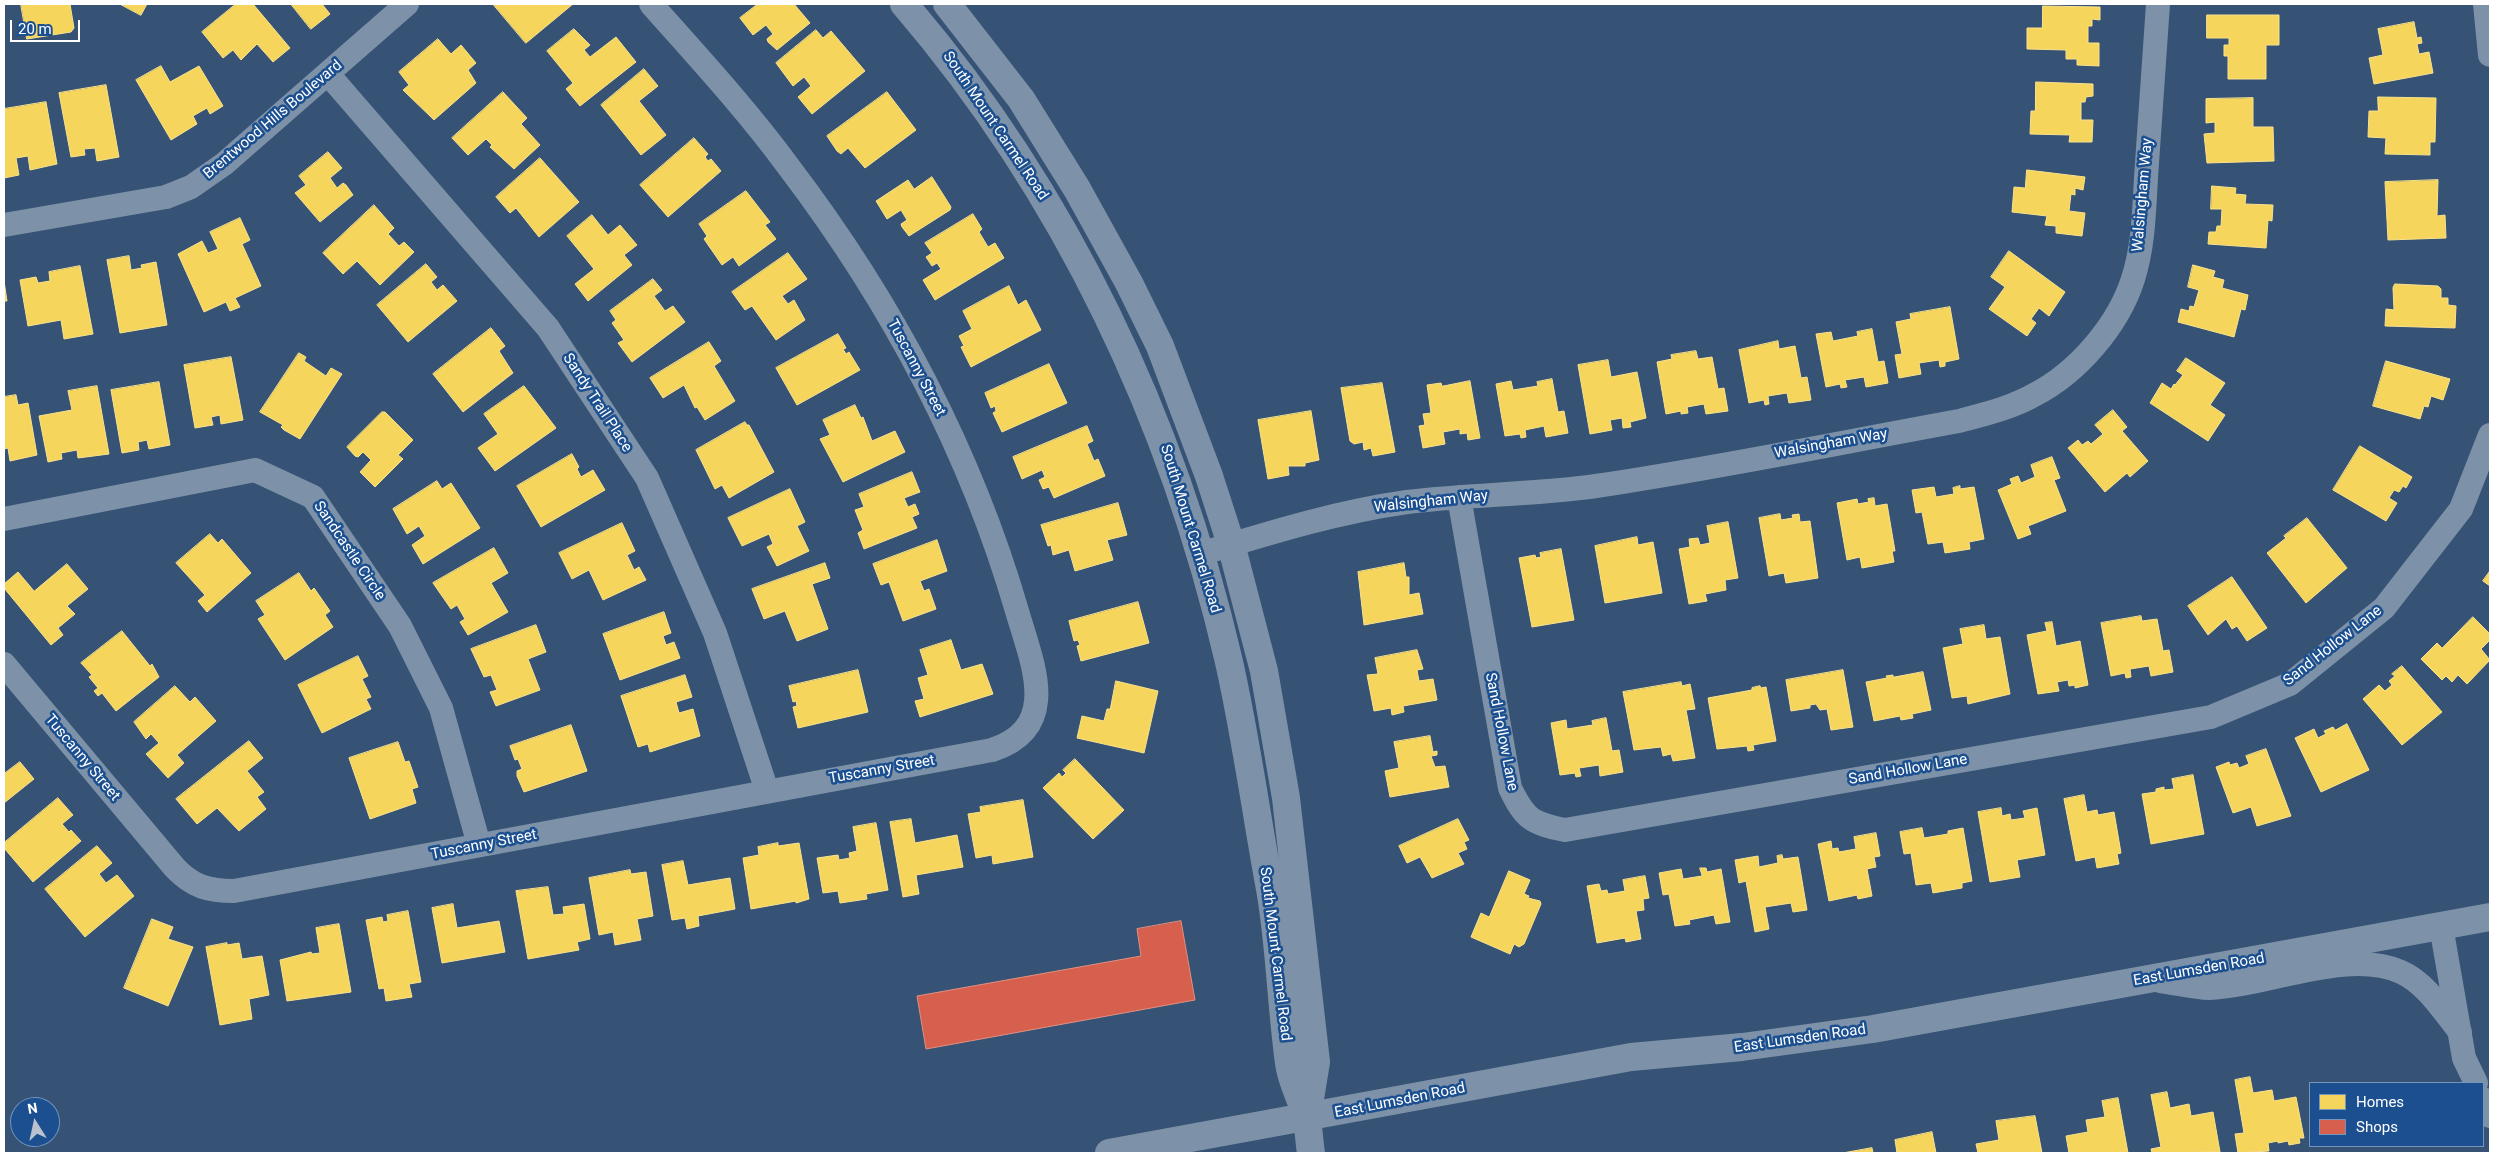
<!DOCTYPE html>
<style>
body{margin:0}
#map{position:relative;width:2494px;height:1157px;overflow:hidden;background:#365274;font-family:Roboto,sans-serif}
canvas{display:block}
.frame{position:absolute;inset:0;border:5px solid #fff;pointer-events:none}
.legend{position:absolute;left:2309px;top:1082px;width:175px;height:65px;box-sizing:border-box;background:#1b4f8f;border:1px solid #7695bc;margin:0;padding:6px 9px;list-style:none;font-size:15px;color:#fff}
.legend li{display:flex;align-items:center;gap:10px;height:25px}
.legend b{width:25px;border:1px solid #7695bc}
.north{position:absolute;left:10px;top:1097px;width:50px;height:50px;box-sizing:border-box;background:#1b4f8f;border:1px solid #7695bc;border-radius:50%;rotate:350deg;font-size:14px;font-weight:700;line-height:20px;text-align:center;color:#fff}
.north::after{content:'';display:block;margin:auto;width:18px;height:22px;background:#b9c2ce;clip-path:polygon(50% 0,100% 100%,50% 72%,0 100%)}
.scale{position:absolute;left:10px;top:20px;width:70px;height:22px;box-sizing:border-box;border:2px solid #fff;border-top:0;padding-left:6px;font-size:15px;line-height:18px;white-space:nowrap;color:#fff;-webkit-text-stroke:4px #1b4f8f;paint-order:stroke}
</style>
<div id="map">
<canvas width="2494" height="1157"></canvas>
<div class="frame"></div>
<ul class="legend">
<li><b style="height:14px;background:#f6d55c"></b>Homes</li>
<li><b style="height:14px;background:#d6604d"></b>Shops</li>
</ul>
<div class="north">N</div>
<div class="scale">20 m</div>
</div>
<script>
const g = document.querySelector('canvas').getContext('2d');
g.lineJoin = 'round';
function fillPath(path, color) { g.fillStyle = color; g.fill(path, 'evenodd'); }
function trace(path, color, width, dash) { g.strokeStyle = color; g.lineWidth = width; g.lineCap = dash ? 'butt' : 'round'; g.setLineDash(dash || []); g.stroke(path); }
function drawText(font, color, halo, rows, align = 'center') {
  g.font = font + ' Roboto,sans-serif'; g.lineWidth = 5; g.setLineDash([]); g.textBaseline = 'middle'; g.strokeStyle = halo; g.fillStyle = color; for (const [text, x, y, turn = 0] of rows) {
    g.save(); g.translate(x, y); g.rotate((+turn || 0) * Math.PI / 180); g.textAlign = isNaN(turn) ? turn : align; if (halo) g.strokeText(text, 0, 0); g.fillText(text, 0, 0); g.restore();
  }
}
const homes = new Path2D(`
 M21,4h49l4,24 -3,4 -44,7z
 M120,4h27l-6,11z
 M236,4h17l37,44 -17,14 -16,-18 -16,16 -8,-10 -10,8 -21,-26z
 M291,4h31l8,10 -19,15z
 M493,4h80l-47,39z
 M758,4h36l16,19 -33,27 -9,-8 -1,-3 6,-5 -7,-9 -13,10 -13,-17z
 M2043,6l57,1v13l-8,-1v7h-4v17h11v23l-22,-1v-6h-11v-9l-39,-1v-21h15z
 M2207,15h72v30h-13v34h-38v-23h-4v-11h5v-7h-22z
 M2414,22l3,16 4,-1 1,6 -5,1 2,10 10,-2 4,21 -59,11 -5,-26 14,-3 -5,-26z
 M574,29l16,16 -6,5 6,7 26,-20 20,25 -56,44 -14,-17 7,-6 -26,-32z
 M816,30l7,8 8,-7 34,40 -53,43 -14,-17 13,-11 -7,-9 -11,9 -17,-23z
 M438,39l13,15 10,-9 15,18 -8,7 8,13 -42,37 -31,-30 6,-5 -10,-13z
 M161,66l9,16 29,-16 24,40 -13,8 -3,-6 -14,8 4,8 -26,16 -35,-60z
 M644,69l14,17 -19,15 27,34 -25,20 -40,-50z
 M2036,82l57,2v12l-7,1 -1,5h-4v18h12l-1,22h-23l1,-7 -40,-1 1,-23h4z
 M106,85l13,72 -22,4 -2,-13 -11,1 1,6 -14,2 -12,-64z
 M503,92l24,26 -6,6 19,21 -26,24 -24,-22 2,-2 -6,-6 -18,16 -16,-17z
 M887,92l29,38 -51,38 -17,-20 -7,6 -4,-3 -10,-15z
 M2378,97l58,1 -1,44h-5v13l-45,-1 1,-16 -18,-1 1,-26h9z
 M2253,98v29h20l1,34 -67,2 -3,-29 11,-1v-11l-9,1v-24z
 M46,102l11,62 -27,6 -2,-14 -12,2 3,17 -15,3v-69z
 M694,138l14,16 -3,3 3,4 3,-2 10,12 -53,46 -28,-32z
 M328,152l14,16 -12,10 7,10 6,-5 3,2 7,10 -33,27 -25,-29 11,-8 -7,-9z
 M540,158l39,44 -40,35 -23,-29 -6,5 -14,-16z
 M2027,170l58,7 -2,13 -8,-2v7l-4,-1 -2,17 16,2 -3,23 -26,-3v-7l-11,-1 2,-9 -35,-4 2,-25 11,1z
 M932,177l19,30 -1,3 -41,26 -7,-9 -1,-3 6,-4 -6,-10 -14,9 -11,-18 32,-21 6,9z
 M2438,180l-1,36 8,-1 1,23 -58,2 -3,-58z
 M2212,186l24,2 -1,6 11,1 -1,9 28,1 -1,16 -4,-1 -2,28 -58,-4 1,-12h7l1,-6h4l1,-17h-11z
 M746,191l24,31 -5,3 11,14 -37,27 -6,-9 -11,8 -18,-26 3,-3 -8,-12z
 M374,205l20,23 -6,6 11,12 5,-4 10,10 -34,33 -23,-24 -14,13 -20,-21z
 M973,214l9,15 -3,3 9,15 7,-4 9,15 -69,42 -12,-20 18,-11 -4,-6 -5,3 -6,-9 6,-4 -7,-10z
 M592,215l16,20 12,-10 17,20 -13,10 8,10 -44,36 -13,-17 19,-15 -27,-33z
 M240,218l10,22 -8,4 19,42 -26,12 5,9 -10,4 -4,-9 -22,10 -26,-58 24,-13 6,12 10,-4 -8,-17z
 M2009,251l56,41 -16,24 -10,-8 -8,11 5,4 -9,13 -38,-27 16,-22 -14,-10z
 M788,253l19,26 -25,17 6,8 6,-4 11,20 -29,20 -24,-34 -7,4 -13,-18z
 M129,256l2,14 11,-2 -1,-3 15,-3 11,63 -47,8 -13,-73z
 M426,264l11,13 -6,5 6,8 6,-5 14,16 -49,41 -31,-37z
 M2193,265l22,6 -2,6 11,3 -2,8 26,7 -3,15 -4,-1 -7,28 -56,-15 3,-13 8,2 1,-5 4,1 5,-17 -11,-3z
 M80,266l13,68 -29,5 -3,-19 -33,6 -8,-46 16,-3 2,6 12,-2 -1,-9z
 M653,279l9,11 -8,6 11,15 8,-5 12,16 -53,40 -14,-19 6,-3 -12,-17 4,-3 -6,-9z
 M4,281l3,20h-3z
 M2395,284l43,2 3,3v9h7v7l8,1 -1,22 -70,-2 1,-17 8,1 -1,-22z
 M1009,286l9,19 8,-5 15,30 -70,37 -10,-20 3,-1 -5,-10 13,-7 -9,-18z
 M1950,307l9,52 -14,3v4l-5,1 -1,-7 -20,3 2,11 -22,4 -4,-23 7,-1 -6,-32 15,-3 -1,-5z
 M491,328l14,18 -6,5 14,22 -50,39 -30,-38z
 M1872,329l6,33 6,-1 4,22 -22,4 -2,-10 -19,3 2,7 -6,1 -1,-4 -14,3 -10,-53 15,-2 2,9 25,-5 -1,-4z
 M838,334l8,14 -3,1 3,5 3,-2 11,18 -63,35 -21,-37z
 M1778,341l1,8 16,-3 6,32 6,-1 4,23 -22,3 -2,-10 -19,3 1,8 -4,1 -1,-5 -15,3 -10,-53z
 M709,342l12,19 -7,5 21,35 -30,19 -8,-13 -2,1 -11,-23 -21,13 -13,-20z
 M1696,351l2,8 14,-2 6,32 6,-1 4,23 -22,3 -2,-10 -17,3 1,6 -7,1v-3l-15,3 -9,-52 15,-3 -1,-4z
 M299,353l7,4 -2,4 22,15 5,-8 11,6 -42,65 -16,-9 -3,-3 2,-2 -23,-13z
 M231,357l12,63 -22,4 -1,-9 -9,2 2,8 -18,3 -11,-63z
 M2186,358l39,25 -15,22 15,10 -17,26 -58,-38 12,-20 9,6 3,-5 1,1 8,-10 -6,-4z
 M1608,360l3,17 26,-5 9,46 -16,4 1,5 -8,1 -1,-10 -12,2 2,10 -22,4 -12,-69z
 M2386,361l64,18 -7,21 -12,-4 -3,11 -4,-1 -4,13 -47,-13z
 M1049,364l18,39 -65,29 -9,-19 3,-2 -1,-5 -4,2 -6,-15z
 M1552,379l6,33 6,-1 4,22 -22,4 -2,-11 -19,4 1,7 -5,1 -1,-4 -15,2 -9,-52 15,-3 2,9 25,-4 -1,-4z
 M1470,381l10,57 -12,2 -1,-7 -7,1v-5l-17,3 2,12 -22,4 -4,-22 6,-1 -2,-11 8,-1 -4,-28 14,-2 1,3z
 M159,382l11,63 -21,4 -2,-9 -9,2 1,8 -17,3 -11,-63z
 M1382,383l13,69 -22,4 -2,-8 -7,2 -1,-8 -9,2 -4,-3 -9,-53z
 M97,386l12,68 -31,4 -1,-8 -16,3 1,6 -14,3 -9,-46 33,-6 -4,-19z
 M524,386l32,42 -61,43 -17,-23 20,-14 -14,-20z
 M16,395l2,10 10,-2 9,52 -27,6 -2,-13 -4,1v-52z
 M855,405l6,13 2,-1 9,24 23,-10 10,21 -62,30 -23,-43 10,-4 -7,-15z
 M2113,410l14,17 -5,4 26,30 -18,16 -3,-4 -22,19 -37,-44 10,-8 4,5 6,-4 3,3 12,-10 -8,-9z
 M1311,411l8,49 -14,3v3h-17l1,9 -21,4 -10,-59z
 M382,412h3l28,28 -15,15 5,4 -28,28 -15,-15 11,-12 -8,-8 -5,5 -3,-1 -8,-9z
 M745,422l2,3h2l25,47 -45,26 -7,-13 -7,4 -19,-39z
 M1087,426l6,15 -6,3 7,17 4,-2 7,17 -51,22 -5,-11 -6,2 -4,-9 6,-3 -3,-7 -20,9 -9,-22z
 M2360,446l52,31 -6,11 -3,-2 -4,6 -5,-2 -5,8 8,5 -11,18 -53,-31z
 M572,454l7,13 -2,2 4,8 12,-7 12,20 -64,37 -24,-41z
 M2052,457l8,21 -6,2 12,31 -38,15 3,8 -13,5 -20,-49 14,-6 -2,-5 8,-3 3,7 14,-6 -4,-12z
 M912,472l8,20 -16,6 4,9 7,-3 4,10 -7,3 5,11 -53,21 -6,-16 5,-3 -8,-20 9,-3 -5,-13z
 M437,481l5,8 9,-6 29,45 -57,36 -11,-19 13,-9 -6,-10 -12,8 -14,-25z
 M1960,486v3l14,-2 10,52 -15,3 1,7 -25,4 -2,-11 -15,2 -6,-32 -6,1 -4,-23 22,-3 2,10 18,-3 -1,-6z
 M790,489l15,33 -8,4 12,25 -32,15 -10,-19 6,-3 -4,-10 -27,12 -14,-28z
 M1874,498l1,8 12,-2 8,47h-3l2,11 -32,6 -2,-11 -13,3 -10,-57 20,-4 1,5 11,-2 -1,-3z
 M1118,503l9,32 -20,5 6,20 -38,11 -6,-21 -16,5 -2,-10 -3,1 -7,-21z
 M1780,514l1,6 12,-2 -1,-3 7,-1 1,8 10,-1 8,57 -32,5 -2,-10 -15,3 -10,-58z
 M2307,518l40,50 -41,35 -39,-50 19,-15 -2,-2z
 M1728,522l10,56 -13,2 1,10 -21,4 2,7 -18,3 -10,-55 11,-2 -1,-8 9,-1 2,7 10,-2 -3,-17z
 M622,523l13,28 -8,4 7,15 5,-3 7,13 -43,20 -14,-30 -17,9 -13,-26z
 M210,534l8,9 4,-4 29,34 -44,39 -9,-11 7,-6 -29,-32z
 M1637,537l1,8 15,-3 9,51 -57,10 -10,-57z
 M937,540l10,31 -27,10 4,10 5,-2 7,20 -33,12 -14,-39 -8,3 -8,-21z
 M494,548l14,25 -17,10 17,29 -40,23 -8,-13 5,-3 -8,-14 -6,4 -18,-26z
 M1561,549l13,71 -42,7 -13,-69 16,-3 1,3 5,-1 -1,-4z
 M825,563l5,15 -18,6 16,45 -31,12 -12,-30 -21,8 -12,-30z
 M1404,563l2,14h3v18l10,-2 4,21 -59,11 -6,-53z
 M67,564l21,25 -21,17 8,8 -17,14 5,7 -12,10 -47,-57v-4l14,-12 16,19z
 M2490,571v15l-7,-5z
 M299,573l12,18 3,-3 16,23 -5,4 8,12 -48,33 -27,-41 7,-4 -9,-14z
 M2232,577l35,51 -20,13 -10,-15 -5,3 -6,-10 -18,16 -20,-29z
 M1138,602l11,41 -68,18 -4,-15 3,-1 -2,-5 -4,1 -5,-20z
 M664,612l7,21 -8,3 3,9 8,-3 6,16 -60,22 -17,-46z
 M2141,616l1,5 15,-2 6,32 6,-1 4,22 -22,4 -2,-10 -19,3 1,8 -5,1 -1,-5 -14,3 -10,-53z
 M2473,617l17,17v6l-9,9 9,11 -23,24 -9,-9 -6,7 -6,-6 -4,4 -21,-21 16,-16 5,5z
 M2052,622l4,24 24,-5 8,44 -13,3v-3l-6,1 -1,-6 -11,2 2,9 -21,3 -11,-59 20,-4 -2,-8z
 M536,625l10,27 -18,7 12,31 -44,16 -6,-14 7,-2 -6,-15 -7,2 -13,-28z
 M1984,625l2,14 14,-2 10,57 -42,10 -1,-8 -15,2 -9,-50 20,-4 -3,-15z
 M122,631l28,35 2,-2 7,13 -43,34 -14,-18 -4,3 -4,-5 4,-3 -9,-11 3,-2 -11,-12z
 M951,640l10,30 21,-6 11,30 -73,23 -5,-16 9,-2 -6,-21 10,-3 -8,-25z
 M1417,650l6,19 -6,1 2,11 14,-2 4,21 -34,6 1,6 -12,3 -1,-7 -17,3 -7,-36 11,-1 -3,-16z
 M358,656l10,20 -6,3 9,18 -5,2 5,10 -49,24 -24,-48z
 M2402,666l40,46 -40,33 -39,-46 16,-14 6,6 7,-6 -3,-4 6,-5 -3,-2z
 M858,670l10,42 -70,16 -5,-21 4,-1 -1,-5 -3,1 -4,-16z
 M1843,670l10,57 -22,3 -4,-21 -7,1 -4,-6 -6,1v3l-19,3 -5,-31z
 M1923,672l8,38 -19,4 1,4 -12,2 -1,-4 -26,5 -8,-39 21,-4 -1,-2 7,-1v2z
 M685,675l7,22 -16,5 3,11 14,-4 7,27 -50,16 -2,-8 -10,3 -17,-51z
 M1116,681l42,10 -14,62 -67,-15 5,-22 22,5 3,-12h3z
 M1681,682l1,4 8,-2 5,25 -9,1 9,48 -22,3 -2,-7 -8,2 -2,-9 -27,3 -11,-58z
 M175,686l15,16 5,-5 21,24 -39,34 7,8 -16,15 -22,-24 13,-11 -8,-9 -5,5 -12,-17z
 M1760,686l1,2 5,-1 10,54 -23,4 1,5 -6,1 -1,-5 -30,3 -9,-51 44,-8v-2z
 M1606,718l6,33 7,-1 4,22 -23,4 -1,-11 -20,3 2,8 -5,1 -1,-4 -15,2 -9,-52 15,-3 1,9 26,-4 -1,-4z
 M2347,724l22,46 -48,22 -26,-54 19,-9 4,9 8,-4 -2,-3 9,-4 2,3z
 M571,725l16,46 -63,21 -7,-16v-5l5,-2 -4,-10 -3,1 -5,-14z
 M1430,736l3,16 4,-1v4l-6,1 4,11 10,-1 4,21 -59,10 -5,-26 14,-3 -5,-26z
 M249,741l14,17 -16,13 17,21 -7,5 9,12 -27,22 -22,-23 -20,16 -21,-25z
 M398,742l7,20 4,-1 9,26 -6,2 4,14 -46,16 -21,-61z
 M2266,749l25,67 -34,10 -6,-19 -18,6 -17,-46 13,-5 1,3 7,-2 2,5 10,-4 -3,-8z
 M1075,759l49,51 -31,29 -50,-51 16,-15 3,4 4,-4 -3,-3z
 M20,762l14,17 -30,24v-29z
 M2193,775l11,59 -53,10 -9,-50 14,-2v-3l8,-2v3l10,-1 -2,-10z
 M2084,795l3,17 10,-2 1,5 16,-3 7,41 -4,1 2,10 -22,4 -2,-11 -19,4 -12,-62z
 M58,798l15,17 -11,9 7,8 2,-2 10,11 -48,41 -29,-34v-5z
 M1023,800l10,57 -40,7 -1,-9 -16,3 -8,-44 13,-2 -1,-5z
 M2001,808l1,8 8,-2 1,6 14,-2 -2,-7 14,-3 8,47 -28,5 3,17 -30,5 -12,-70z
 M911,819l4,24 42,-8 6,32 -47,8 3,19 -16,3 -13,-75z
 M1458,819l11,21 -5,2 3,7 -9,4 6,11 -32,14 -12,-21 -13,6 -8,-17z
 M876,823l12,67 -22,4 1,5 -27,4 -2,-12 -15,2 -6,-35 21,-3 1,5 11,-2 -1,-5 8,-2 -4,-24z
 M1922,828l2,10 24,-4v-3l15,-3 9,53 -10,2v5l-29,5 -2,-10 -15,2 -5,-32 -7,1 -4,-22z
 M1876,833l4,23 -6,1 2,10 -9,2 5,27 -14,3 -1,-4 -28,6 -11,-57 13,-3 1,8 6,-1 1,4 17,-3 -2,-12z
 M778,843v3l21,-3 10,56 -13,4v-2l-45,8 -8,-51 16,-3 -1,-8z
 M97,846l15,17 -13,11 7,9 11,-8 17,21 -49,41 -40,-48z
 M1782,855l1,4 15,-2 9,53 -14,2 -2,-9 -26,4 4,22 -14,3 -9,-51 -7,2 -4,-23 23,-4 1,11 19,-4 -1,-7z
 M683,861l5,24 42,-7 5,31 -37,7 1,10 -12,3 -2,-11 -13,2 -10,-55z
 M1700,868h6l1,4 14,-3 9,53 -14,2 -2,-9 -25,5 1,4 -15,2 -6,-32 -6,1 -4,-22 22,-4 2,10 19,-3z
 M630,870l1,4 15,-2 7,44 -16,3 4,21 -26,5 -2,-13 -14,3 -10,-57z
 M1509,871l21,9 -6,14 5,2 -1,2 12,3 1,3 -17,40 -5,3 -5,-3 -4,10 -39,-17 10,-24 8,4z
 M1645,876l4,22 -6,1 1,11 -8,1 5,28 -15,3 -1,-4 -28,5 -10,-57 12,-2 2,7 6,-1 1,4 17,-3 -2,-11z
 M548,887l5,28 11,-1 -1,-7 21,-3 6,35 -13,3 2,8 -51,9 -12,-68z
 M453,904l4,24 42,-7 6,31 -63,11 -10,-55z
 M408,911l13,71 -12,2 3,13 -26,4 -2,-13 -5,1 -13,-69 16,-3 1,5 5,-1 -1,-6z
 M152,919l21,8 -5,12 25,8 -25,59 -44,-18z
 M339,924l12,68 -64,9 -7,-41 31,-8 1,2 8,-1 -4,-25z
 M227,943v2l12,-2 3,16 20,-3 7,39 -20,4 3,20 -32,6 -14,-78z
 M2250,1077l3,16 19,-3 2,11 22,-4 8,41h-5l1,5 -11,2 -1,-4 -10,2v-2l-10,2 1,8 -31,2 -3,-19 9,-1 -9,-53z
 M2167,1092l3,16 19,-4 2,12 22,-4 7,40 -68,1 -1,-4 10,-2 -10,-52z
 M2118,1098l10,55h-59l-3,-17 22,-4 -2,-12 19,-3 -3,-16z
 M2035,1116l7,37h-64l-2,-9 23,-4 -3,-19z
 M1932,1132l4,21h-39l-2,-13z
 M1872,1148l1,5h-30z`);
fillPath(homes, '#f6d55c');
trace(homes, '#f9e28d', 1);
const shops = new Path2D(`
 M1181,921l14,79 -269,49 -9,-53 224,-40 -4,-27z`);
fillPath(shops, '#d6604d');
trace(shops, '#e29082', 1);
trace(new Path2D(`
 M2485,4l5,51
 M328,74l220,254 99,150 68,155 52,158
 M4,225l162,-28 25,-10 33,-23 183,-160
 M1459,497l51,291c15,31 21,35 55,42l646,-113 79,-33 94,-76 77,-99 29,-74
 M4,519l251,-49 58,27 87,129 41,82 38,137
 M1200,554c69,-21 136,-42 207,-52 63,-8 127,-7 189,-16 122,-18 242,-43 363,-65 26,-7 52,-13 75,-26 43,-22 84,-69 99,-116 12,-37 11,-78 14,-116 4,-53 7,-106 11,-159
 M4,664l171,204c18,19 34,23 59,23l758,-141c70,-23 40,-87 25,-139 -47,-161 -127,-311 -229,-445 -42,-57 -90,-109 -137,-162
 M2441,926l23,132 12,25
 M2160,981c16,2 34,7 49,7 58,-2 138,-40 192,-16 25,11 43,40 59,60
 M2483,1099l7,17`), '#7d92a8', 24);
trace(new Path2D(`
 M904,4c162,189 269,416 325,658 17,75 27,152 41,227 10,57 11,116 19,174 2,18 12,35 17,53 3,12 3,25 5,37
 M947,4l74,95 56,90 52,94 31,63 49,130 22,68 33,127 22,127 30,264 -9,55
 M1109,1153l522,-96 111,-10 131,-18 617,-112`), '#7d92a8', 28);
drawText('15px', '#fff', '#1b4f8f', [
 ["Brentwood Hills Boulevard",273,120,-40],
 ["South Mount Carmel Road",995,126,56],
 ["Walsingham Way",2143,195,-85],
 ["Tuscanny Street",916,368,62],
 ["Sandy Trail Place",597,403,57],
 ["Walsingham Way",1831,444,-10],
 ["Walsingham Way",1431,502,-6],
 ["South Mount Carmel Road",1190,529,73],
 ["Sandcastle Circle",349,551,56],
 ["Sand Hollow Lane",2333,646,-38],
 ["Sand Hollow Lane",1501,732,79],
 ["Tuscanny Street",82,758,50],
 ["Tuscanny Street",882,770,-10],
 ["Sand Hollow Lane",1908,770,-10],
 ["Tuscanny Street",484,845,-11],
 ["South Mount Carmel Road",1275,954,83],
 ["East Lumsden Road",2199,970,-10],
 ["East Lumsden Road",1800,1039,-8],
 ["East Lumsden Road",1400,1101,-11]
]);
</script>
